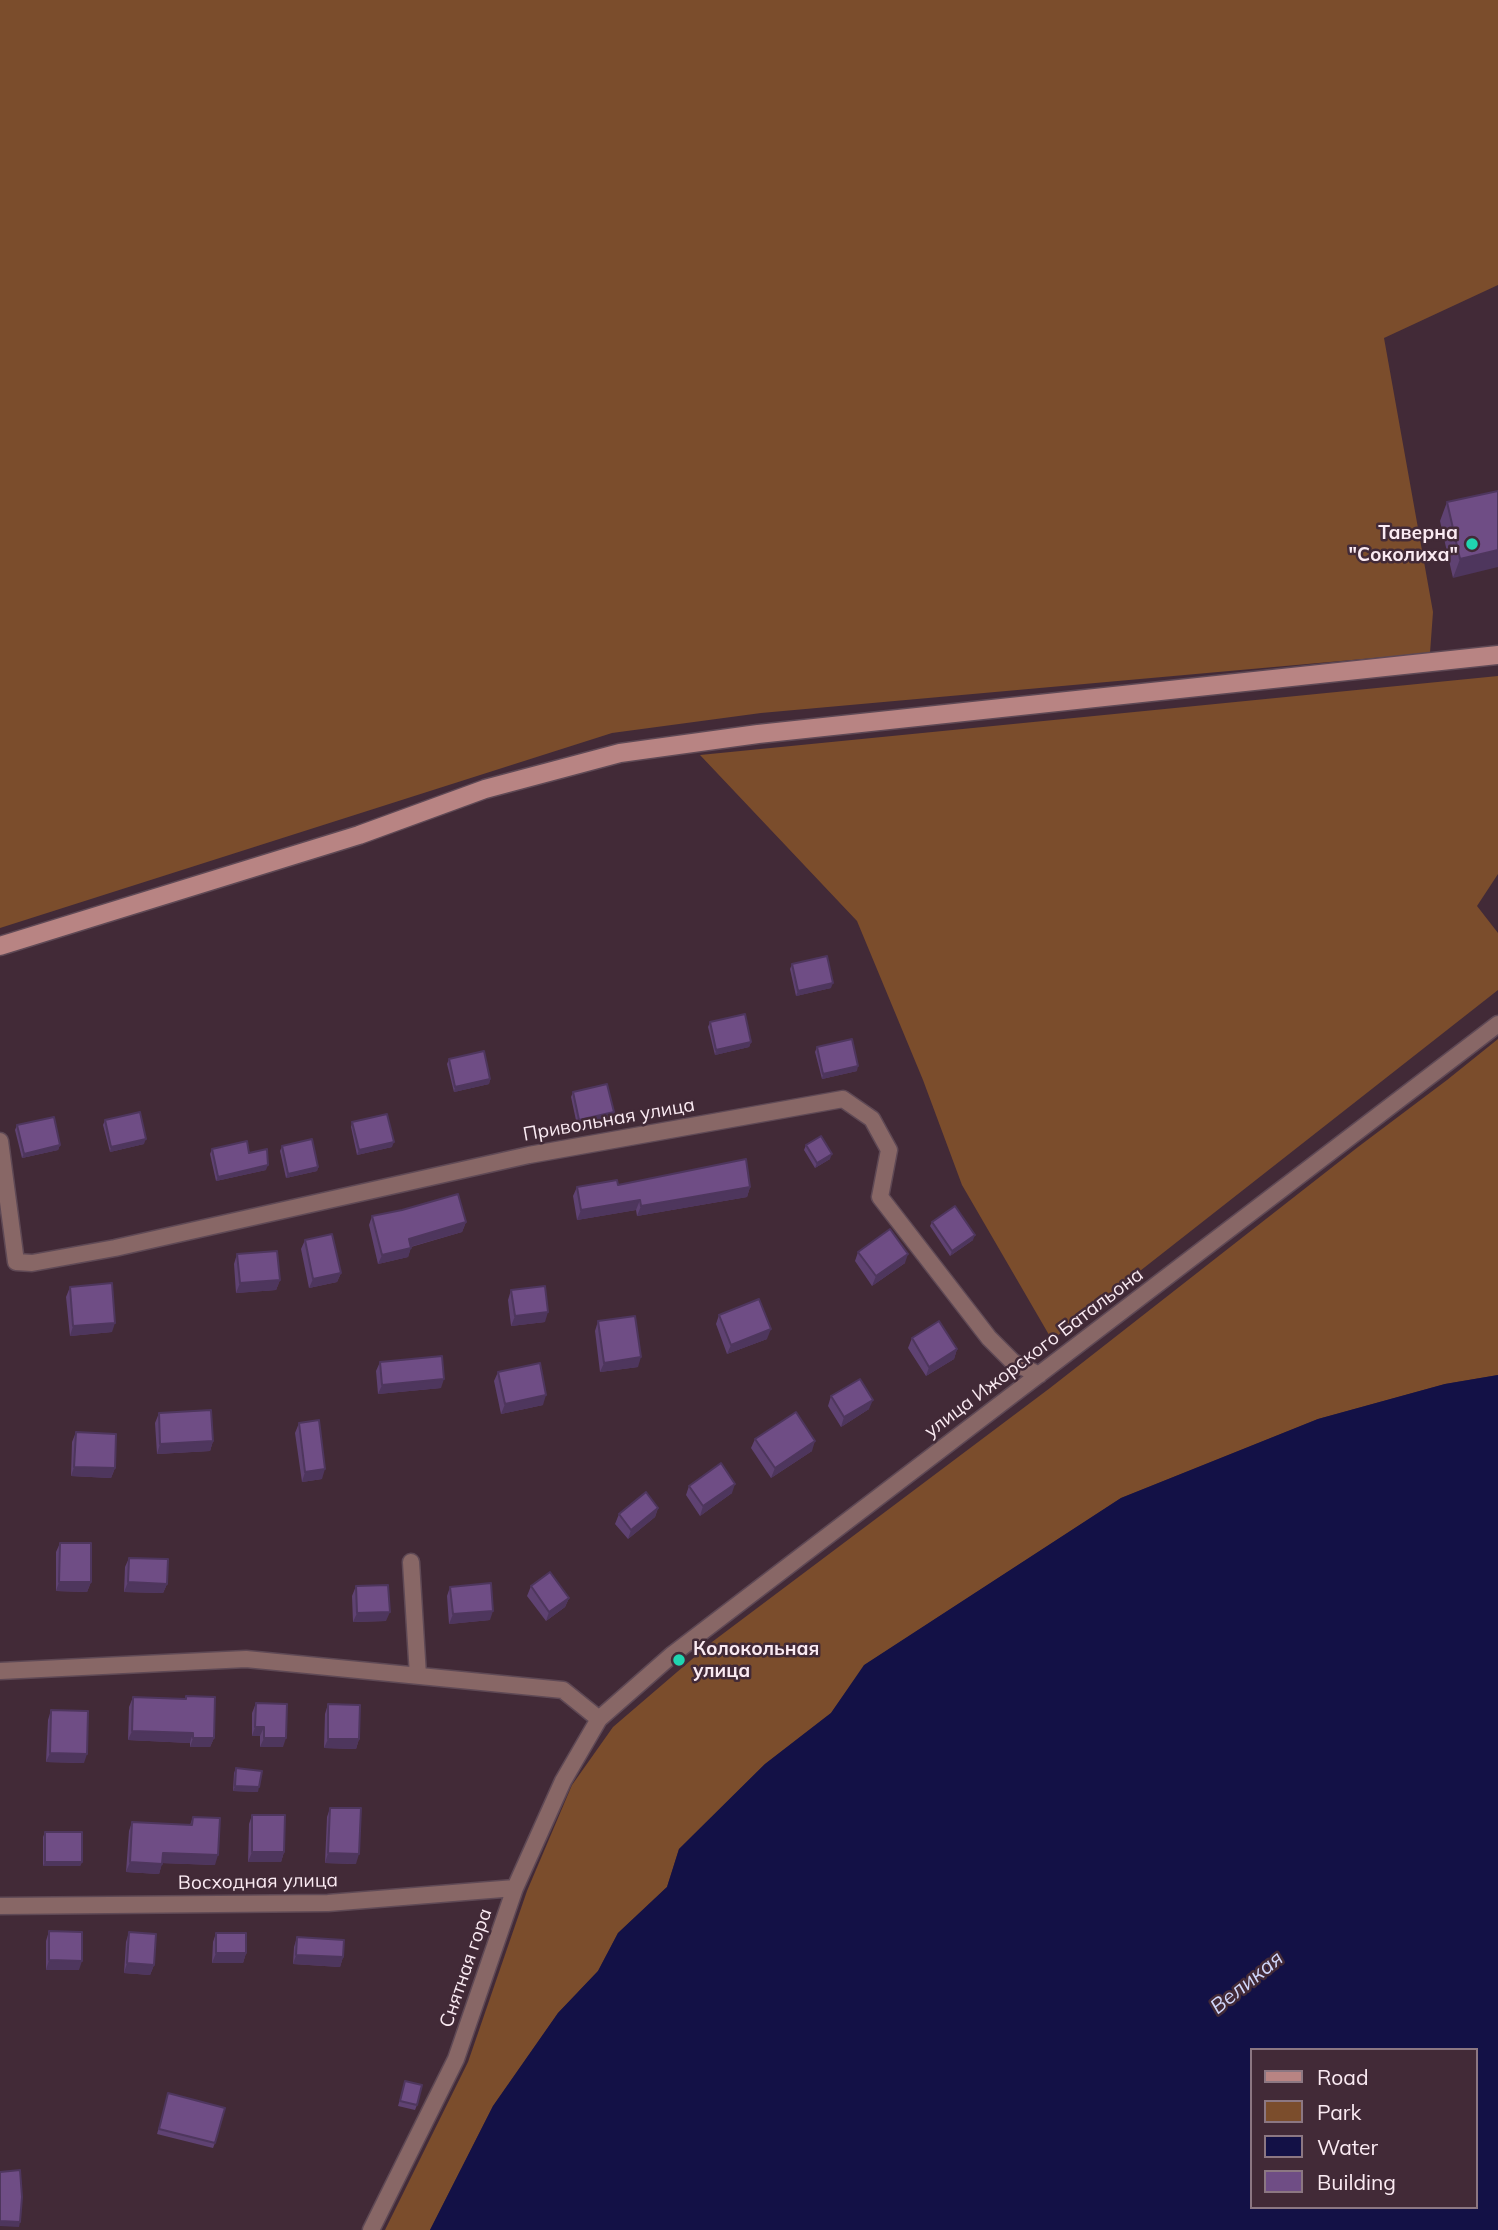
<!DOCTYPE html>
<meta charset="utf-8">
<style>
body{margin:0}
#map{position:relative;width:1498px;height:2230px;overflow:hidden;background:#422a37;font-family:Mulish,sans-serif}
canvas{display:block}
.legend{position:absolute;left:1250px;top:2048px;width:228px;height:161px;box-sizing:border-box;background:#422a37;border:2px solid #8c7782;margin:0;padding:9px 12px;list-style:none;font-size:21px;color:#faeaf2}
.legend li{display:flex;align-items:center;gap:14px;height:35px}
.legend b{width:35px;border:2px solid #8c7782}
</style>
<div id="map">
<canvas width="1498" height="2230"></canvas>
<ul class="legend">
<li><b style="height:9px;background:#b88483"></b>Road</li>
<li><b style="height:19px;background:#7b4d2c"></b>Park</li>
<li><b style="height:19px;background:#131146"></b>Water</li>
<li><b style="height:19px;background:#6f4d85"></b>Building</li>
</ul>
</div>
<script>
const g = document.querySelector('canvas').getContext('2d');
g.lineJoin = 'round';
function fillPath(path, color) { g.fillStyle = color; g.fill(path, 'evenodd'); }
function trace(path, color, width, dash) { g.strokeStyle = color; g.lineWidth = width; g.lineCap = dash ? 'butt' : 'round'; g.setLineDash(dash || []); g.stroke(path); }
function drawText(font, color, halo, rows, align = 'center') {
  g.font = font + ' Mulish,sans-serif'; g.lineWidth = 5; g.setLineDash([]); g.textBaseline = 'middle'; g.strokeStyle = halo; g.fillStyle = color; for (const [text, x, y, turn = 0] of rows) {
    g.save(); g.translate(x, y); g.rotate((+turn || 0) * Math.PI / 180); g.textAlign = isNaN(turn) ? turn : align; if (halo) g.strokeText(text, 0, 0); g.fillText(text, 0, 0); g.restore();
  }
}
fillPath(new Path2D(`
 M0,0h1498v285l-114,53 49,274 -3,41 -669,60 -149,20 -612,195z
 M1498,676v198l-21,32 21,27v57l-446,350 -90,-155 -39,-105 -66,-159 -157,-166z
 M1498,1039v336l-53,9 -127,35 -197,79 -256,167 -34,48 -66,51 -86,85 -12,38 -49,46 -20,38 -40,42 -65,93 -63,124h-45l83,-168 59,-171 45,-106 41,-58 99,-85 338,-254 308,-241 89,-67z`), '#7b4d2c');
fillPath(new Path2D(`
 M1498,1375v855h-1068l63,-124 65,-93 40,-42 20,-38 49,-46 12,-38 86,-85 66,-51 33,-48 257,-167 197,-79 127,-35zM1251,2050h224v157h-224z`), '#131146');
const street = new Path2D(`
 M0,1141l16,121 16,1 83,-15 414,-93 314,-56 29,20 17,31 -9,47 109,141 24,24 26,13
 M411,1562l7,114
 M0,1671l246,-12 317,31 36,29
 M0,1906l328,-3 187,-15
 M371,2230l85,-171 59,-171 48,-107 36,-62 74,-65 825,-630`);
const secondary = new Path2D(`
 M0,946l359,-111 126,-46 135,-36 138,-19 740,-79`);
trace(street, '#5f4955', 19);
trace(secondary, '#5f4955', 21);
trace(street, '#886766', 16);
trace(secondary, '#b88483', 18);
fillPath(new Path2D(`
 M1498,491l-45,87 -13,-57 7,-19z
 M792,964l39,24 -35,8 -6,-27z
 M710,1022l41,20 -2,5 -34,8 -7,-28z
 M817,1047l40,24 -35,8 -7,-27z
 M449,1059l41,20 -1,5 -35,8 -7,-28z
 M573,1092l41,20 -2,4 -35,9 -6,-28z
 M105,1120l39,24 -34,8 -7,-27z
 M352,1122l40,25 -35,8 -6,-28z
 M17,1125l43,20 -2,5 -36,8 -7,-28z
 M806,1145l24,14 -15,9 -11,-18z
 M282,1146l36,21 -1,4 -31,7 -6,-27z
 M212,1149l37,4 17,17 -50,11 -6,-27z
 M618,1185l132,2 -3,10 -110,19 -1,-6 -59,10 -4,-24 4,-9z
 M372,1216l94,6 -4,10 -51,15 -3,10 -30,7 -9,-39z
 M932,1222l41,18 -23,16 -20,-30z
 M305,1240l36,33 -4,9 -28,6 -8,-39z
 M858,1252l47,11 -33,23 -17,-25z
 M237,1254l43,26 -4,10 -40,3 -2,-29z
 M70,1287l42,45 -42,4 -4,-39z
 M511,1290l34,32 -34,4 -3,-26z
 M719,1315l48,24 -40,15 -11,-30z
 M598,1321l40,46 -38,5 -5,-41z
 M912,1338l45,11 -3,10 -28,17 -18,-28z
 M380,1362l61,26 -63,6 -2,-23z
 M498,1372l45,33 -42,9 -7,-33z
 M831,1396l38,13 -28,18 -13,-21z
 M159,1413l54,28 -3,10 -53,3 -2,-31z
 M299,1423l23,56 -20,3 -7,-49z
 M76,1432l39,36 -4,10 -40,-2 1,-34z
 M755,1439l57,12 -41,27 -20,-30z
 M689,1486l43,7 -32,23 -14,-21z
 M658,1508l-3,9 -27,22 -13,-15 4,-10z
 M60,1543l31,39 -4,10 -31,-1v-39z
 M129,1558l38,26 -4,9 -39,-1 1,-25z
 M356,1586l30,35 -33,1 -1,-26z
 M531,1586l38,12 -4,9 -19,14 -19,-25z
 M450,1587l40,33 -41,4 -2,-28z
 M186,1696l28,42 -4,9h-20v-4l-62,-3 1,-33 4,-10 52,2z
 M256,1703l27,44h-23v-11h-8v-23z
 M328,1704l31,35 -3,10 -32,-1 1,-34z
 M51,1710l33,53 -38,-1 2,-42z
 M236,1768l22,24 -25,-1 1,-18z
 M330,1808l26,56 -31,-1 2,-46z
 M252,1815l32,37 -3,10h-33l1,-38z
 M193,1817l22,48 -53,-2 -3,11 -33,-2 3,-41 3,-9 58,3z
 M45,1832l37,30 -2,4h-37v-29z
 M49,1931l30,39h-33v-29z
 M129,1932l25,33 -4,10 -26,-2 2,-31z
 M216,1933l30,20 -3,10h-31l1,-21z
 M297,1937l46,20 -3,10 -47,-3 1,-17z
 M405,2081l12,24 -2,5 -17,-4z
 M167,2098l48,45 -2,5 -56,-14z`), '#5f4272');
fillPath(new Path2D(`
 M1498,550v17l-45,11 7,-19z
 M833,983l-2,5 -35,8 2,-5z
 M751,1042l-2,5 -34,8 1,-5z
 M858,1066l-1,5 -35,8 1,-5z
 M490,1079l-1,5 -35,8 1,-5z
 M614,1112l-2,4 -35,9 2,-5z
 M146,1139l-2,5 -34,8 1,-5z
 M394,1142l-2,5 -35,8 2,-5z
 M60,1145l-2,5 -36,8 2,-4z
 M832,1154l-2,5 -15,9 2,-5z
 M268,1165l-2,5 -50,11 2,-4z
 M318,1167l-1,4 -31,7 2,-4z
 M750,1187l-3,10 -110,19 4,-10z
 M640,1200l-4,10 -59,10 4,-10z
 M466,1222l-4,10 -56,16 3,-9z
 M975,1235l-2,5 -23,16 2,-5z
 M411,1248l-3,9 -30,7 4,-9z
 M908,1254l-3,9 -33,23 4,-10z
 M341,1273l-4,9 -28,6 4,-9z
 M280,1280l-4,10 -40,3 4,-10z
 M548,1312l-3,10 -34,4 4,-10z
 M115,1323l-3,9 -42,4 3,-10z
 M771,1329l-4,10 -40,15 4,-9z
 M957,1349l-3,10 -28,17 3,-9z
 M641,1357l-3,10 -38,5 4,-9z
 M444,1379l-3,9 -63,6 4,-9z
 M546,1395l-3,10 -42,9 4,-10z
 M873,1400l-4,9 -28,18 3,-10z
 M213,1441l-3,10 -53,3 3,-10z
 M815,1441l-3,10 -41,27 4,-10z
 M74,1467l41,1 -4,10 -40,-2z
 M325,1469l-3,10 -20,3 3,-10z
 M735,1484l-3,9 -32,23 3,-10z
 M658,1508l-3,9 -27,22 3,-9z
 M59,1582h32l-4,10 -31,-1z
 M128,1582l39,2 -4,9 -39,-1z
 M569,1598l-4,9 -19,14 3,-9z
 M493,1611l-3,9 -41,4 4,-10z
 M390,1612l-4,9 -33,1 4,-9z
 M255,1727h9l-4,9h-8z
 M132,1731l61,2 -3,10 -62,-3z
 M193,1738h21l-4,9h-20z
 M264,1738h22l-3,9h-23z
 M328,1739h31l-3,10 -32,-1z
 M50,1753l37,1 -3,9 -38,-1z
 M235,1786l24,1 -1,5 -25,-1z
 M252,1852h32l-3,10h-33z
 M163,1853l55,2 -3,10 -55,-2z
 M328,1853l31,1 -3,10 -31,-1z
 M45,1862h37l-2,4h-37z
 M130,1862l32,2 -3,10 -33,-2z
 M216,1953h30l-3,10h-31z
 M296,1955l47,2 -3,10 -47,-3z
 M49,1960l33,1 -3,9h-33z
 M127,1963l27,2 -4,10 -26,-2z
 M0,2221l20,1 -1,5 -19,-1z`), '#4e365d');
const building = new Path2D(`
 M1498,491v59l-38,9 -13,-57z
 M827,956l6,27 -35,8 -6,-27z
 M745,1014l6,28 -35,8 -6,-28z
 M852,1039l6,27 -35,8 -6,-27z
 M484,1051l6,28 -35,8 -6,-28z
 M607,1084l7,28 -35,8 -6,-28z
 M140,1112l6,27 -35,8 -6,-27z
 M387,1114l7,28 -35,8 -7,-28z
 M54,1117l6,28 -36,9 -7,-29z
 M821,1136l11,18 -15,9 -11,-18z
 M312,1139l6,28 -30,7 -6,-28z
 M247,1141l2,12 18,-4 1,16 -50,12 -6,-28z
 M746,1159l4,28 -109,19 -1,-6 -59,10 -4,-23 40,-7 1,5z
 M458,1194l8,28 -57,17 2,9 -29,7 -10,-39 30,-6z
 M955,1206l20,29 -23,16 -20,-29z
 M890,1229l18,25 -32,22 -18,-24z
 M332,1234l9,39 -28,6 -8,-39z
 M277,1251l3,29 -40,3 -3,-29z
 M112,1283l3,40 -42,3 -3,-39z
 M545,1286l3,26 -33,4 -4,-26z
 M759,1299l12,30 -40,16 -12,-30z
 M635,1316l6,41 -37,6 -6,-42z
 M939,1321l18,28 -28,18 -17,-29z
 M442,1356l2,23 -62,6 -2,-23z
 M540,1363l6,32 -41,9 -7,-32z
 M860,1379l13,21 -29,17 -13,-21z
 M211,1410l2,31 -53,3 -1,-31z
 M796,1412l19,29 -40,27 -20,-29z
 M319,1420l6,49 -20,3 -6,-49z
 M76,1432l40,2 -1,34 -41,-1z
 M721,1463l14,21 -32,22 -14,-20z
 M646,1492l12,16 -27,22 -12,-16z
 M60,1543h31v39h-32z
 M129,1558l39,1 -1,25 -39,-2z
 M550,1572l19,26 -20,14 -18,-26z
 M491,1583l2,28 -40,3 -3,-27z
 M388,1585l2,27 -33,1 -1,-27z
 M186,1696l29,1 -1,41h-21v-5l-61,-2 1,-34 53,2z
 M256,1703l31,1 -1,34h-22v-11h-9z
 M328,1704l32,1 -1,34h-31z
 M51,1710l37,1 -1,43 -37,-1z
 M236,1768l26,3 -3,16 -24,-1z
 M330,1808h31l-2,46 -31,-1z
 M252,1815h33l-1,37h-32z
 M193,1817l27,1 -2,37 -55,-2 -1,11 -32,-2 2,-40 60,3z
 M45,1832h37v30h-37z
 M49,1931l33,1v29l-33,-1z
 M129,1932l27,2 -2,31 -27,-2z
 M216,1933h30v20h-30z
 M297,1937l47,3 -1,17 -47,-2z
 M405,2081l17,4 -5,20 -17,-4z
 M168,2093l57,15 -10,35 -56,-14z
 M20,2170l2,27 -2,25 -20,-1v-49z`);
fillPath(building, '#6f4d85');
trace(building, '#4e365d', 2);
for (const [x, y, r, color] of [
 [1472,544,7,"#20d5b0"],
 [679,1660,7,"#20d5b0"]
]) { const dot = new Path2D(); dot.arc(x, y, r, 0, 2 * Math.PI); g.fillStyle = color; g.fill(dot); trace(dot, '#422a37', 2.5); }
drawText('bold 19px', '#faeaf2', '#422a37', [
 ["Таверна",1458,533],
 ["\"Соколиха\"",1458,555],
 ["Колокольная",693,1649,"left"],
 ["улица",693,1671,"left"]
], 'right');
drawText('19px', '#faeaf2', '#422a37', [
 ["Привольная улица",609,1120,-10],
 ["улица Ижорского Батальона",1034,1353,-37],
 ["Восходная улица",258,1882,-1],
 ["Снятная гора",466,1968,-71]
]);
drawText('italic 21px', '#d0d6fa', '#422a37', [
 ["Великая",1247,1983,-39]
]);
</script>
